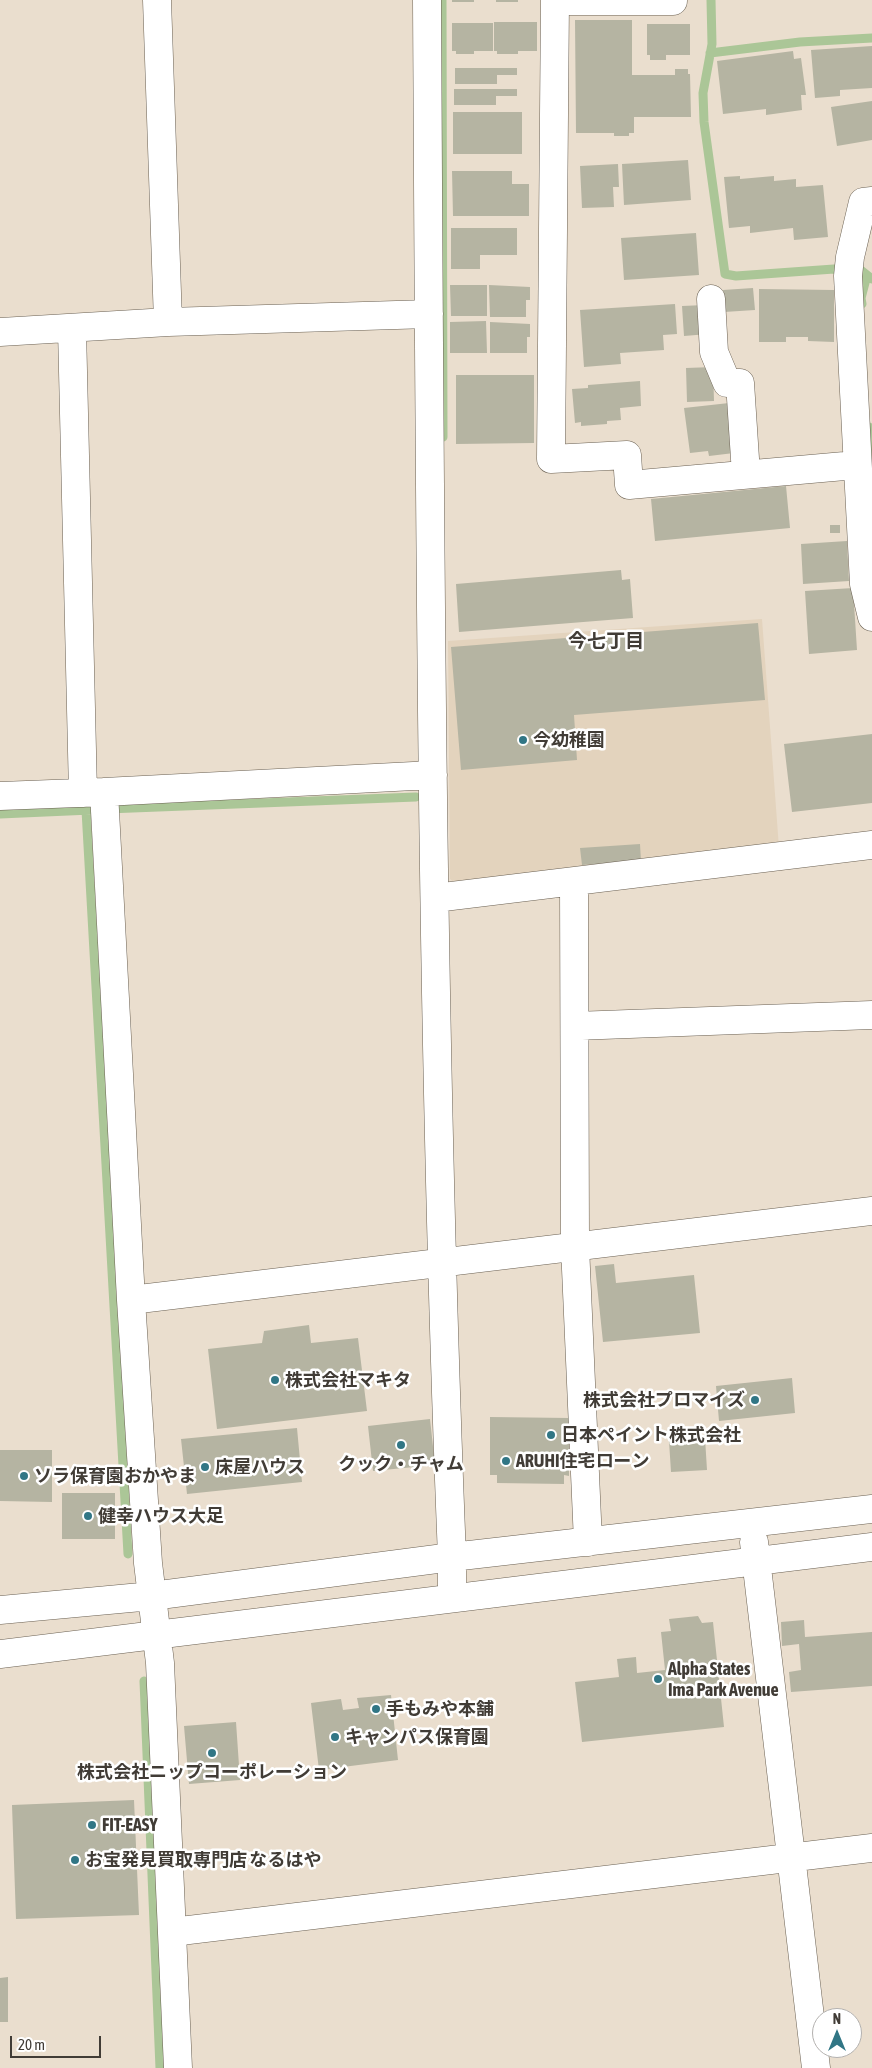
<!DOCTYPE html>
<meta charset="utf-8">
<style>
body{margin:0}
#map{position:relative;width:872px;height:2068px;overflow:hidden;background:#eadece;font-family:"Asap Condensed",sans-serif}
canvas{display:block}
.north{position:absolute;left:812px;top:2008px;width:50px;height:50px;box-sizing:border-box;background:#fff;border:1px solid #b3b1af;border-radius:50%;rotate:0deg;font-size:14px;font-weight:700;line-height:20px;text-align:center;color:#413c36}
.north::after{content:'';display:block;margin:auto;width:18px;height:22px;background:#317685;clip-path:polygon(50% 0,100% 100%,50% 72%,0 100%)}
.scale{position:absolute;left:10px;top:2036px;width:91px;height:22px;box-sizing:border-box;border:2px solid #413c36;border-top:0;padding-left:6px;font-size:15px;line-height:18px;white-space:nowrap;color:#413c36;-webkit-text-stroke:4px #fff;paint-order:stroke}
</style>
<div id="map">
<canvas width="872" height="2068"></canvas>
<div class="north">N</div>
<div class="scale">20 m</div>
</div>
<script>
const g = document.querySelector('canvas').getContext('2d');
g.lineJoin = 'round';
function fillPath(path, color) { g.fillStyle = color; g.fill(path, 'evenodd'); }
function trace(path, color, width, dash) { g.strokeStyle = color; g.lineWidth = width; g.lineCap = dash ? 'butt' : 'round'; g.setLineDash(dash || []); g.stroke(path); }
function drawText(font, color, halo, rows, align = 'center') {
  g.font = font + ' "Asap Condensed","Noto Sans JP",sans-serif'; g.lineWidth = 5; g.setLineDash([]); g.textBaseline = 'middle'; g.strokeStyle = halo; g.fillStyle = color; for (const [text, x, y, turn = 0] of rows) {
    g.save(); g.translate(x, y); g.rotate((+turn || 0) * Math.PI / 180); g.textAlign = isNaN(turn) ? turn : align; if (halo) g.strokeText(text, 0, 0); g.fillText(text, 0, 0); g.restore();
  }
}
fillPath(new Path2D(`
 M762,619l17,229 -319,40 -10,-9 -2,-238z`), '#e3d3bd');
trace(new Path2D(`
 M442,0l1,437
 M711,0l1,44 -9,49 1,29 21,152 11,2 98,-7 28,2 10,8
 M710,53l90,-11 72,-4
 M862,304l-1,-6 6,-23
 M869,427l3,40
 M107,809l309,-12
 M86,810l42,744
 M0,814l91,-4
 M144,1681l16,387`), '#abc697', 9);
fillPath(new Path2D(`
 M452,0h22v2h-22z
 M496,0h22v2h-22z
 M575,20h57v55h43v-6h13v5h2l1,43h-57v16h-5v3h-15v-3h-38z
 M494,22h43v29h-19v3h-21v-3h-3z
 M452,23h41v28h-19v3h-18v-3h-4z
 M647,24h43v31h-24v5h-16v-5h-3z
 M872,46v42l-32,2v6l-25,2 -4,-48z
 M793,51l1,8 7,-1 5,37h-5l1,15 -36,5v-6l-43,5 -6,-53z
 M455,68h62v7h-20v9h-42z
 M454,89h63v7h-21v9h-42z
 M872,101v39l-35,6 -6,-39z
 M453,112h69v42h-69z
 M688,160l3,40 -67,5 -2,-41z
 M618,164l1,23h-6l1,20 -32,1 -2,-42z
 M452,171h60v13h17v32h-76z
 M740,176v3l34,-3v5l22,-2v8l27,-2 5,52 -34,3 -1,-12 -43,5v-7l-21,2 -5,-51z
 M451,228h66v27h-37v14h-29z
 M696,233l3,42 -75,5 -3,-42z
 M450,285h37v31h-36z
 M489,285l41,2v13h-4v17h-36z
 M753,288l2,22 -31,2 -1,-22z
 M759,289l75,1v52l-26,-1v-4h-22v5h-27z
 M675,304l2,30 -14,1 1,15 -44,3 1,11 -37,3 -4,-57z
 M705,305l3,29 -24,2 -2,-30z
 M486,321l1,32h-37v-31z
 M490,322l40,2v13h-3v16h-37z
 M713,367l1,34 -27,1 -1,-34z
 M456,375h78v68l-78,1z
 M640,381l1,25 -21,2 1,12 -14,1v3l-26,2v-4l-6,1 -3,-34 16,-1v-3z
 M729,403l5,50 -25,3 -1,-5 -18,2 -6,-45z
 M786,486l4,42 -135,13 -4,-42z
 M830,525h10v8h-10z
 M847,541l2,40 -46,3 -2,-40z
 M621,570l1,10 8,-1 3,39 -174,14 -3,-48z
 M853,588l4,62 -48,4 -4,-63z
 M758,623l7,77 -191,15 3,45 -116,10 -10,-123z
 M872,734v69l-80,9 -8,-68z
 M640,844l1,17 -59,4 -2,-17z
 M614,1264l2,19 78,-8 6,58 -97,9 -8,-76z
 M309,1325l2,18 47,-5 9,73 -150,18 -9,-80 54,-6 2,-12z
 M792,1378l3,35 -76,8 -3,-35z
 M490,1417l79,1v58l-5,-1v9l-67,-1v-8h-7z
 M430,1419l5,46 -62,6 -5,-45z
 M297,1428l5,54 -115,12 -6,-55z
 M705,1438l2,32 -36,2 -2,-31z
 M0,1450h52v52l-52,-1z
 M62,1493h53v46h-53z
 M698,1616l4,7 11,-1 11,105 -142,15 -7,-60 44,-5 -2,-18 19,-2 1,16 28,-3 -4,-38 10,-1 -2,-12z
 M804,1620l1,17 67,-5v54l-81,6 -2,-20 12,-2 -2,-26 -17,2 -1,-24z
 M391,1695l7,65 -79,10 -8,-67 30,-4 2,11 16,-2 -2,-10z
 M236,1722l4,58 -51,4 -5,-58z
 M134,1800l5,115 -123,4 -4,-114z
 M8,1977v45h-8v-44z`), '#b5b4a2');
const minor = new Path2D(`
 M157,0l11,322
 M427,0c3,519 4,1038 25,1557v40
 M555,0l-4,459 76,-4 2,30 227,-20
 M555,1h118
 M872,201l-9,1 -13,55 -2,19 16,308 8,33
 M711,299l3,53 13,31h13l6,91
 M72,329l11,464
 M0,332l168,-10 261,-8
 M104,792l27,508 17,263 12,100 18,405
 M0,796l104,-4 329,-17
 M574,882l1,364 13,296
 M435,898l437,-53
 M575,1026l297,-11
 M131,1300l741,-89
 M754,1542l62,526
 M0,1610l152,-14 300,-39 420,-48
 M0,1654l872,-107
 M172,1932l700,-84`);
trace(minor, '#6a6052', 29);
trace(minor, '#fff', 28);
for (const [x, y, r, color] of [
 [523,740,5,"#317685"],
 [275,1380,5,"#317685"],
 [755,1400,5,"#317685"],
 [551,1435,5,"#317685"],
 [401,1445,5,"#317685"],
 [506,1461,5,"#317685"],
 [205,1467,5,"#317685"],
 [24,1476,5,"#317685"],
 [88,1516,5,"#317685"],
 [658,1679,5,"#317685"],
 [376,1709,5,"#317685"],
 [335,1737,5,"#317685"],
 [212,1753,5,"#317685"],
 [92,1825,5,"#317685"],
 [75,1860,5,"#317685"]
]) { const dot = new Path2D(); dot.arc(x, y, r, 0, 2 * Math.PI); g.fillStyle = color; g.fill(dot); trace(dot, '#fff', 2); }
drawText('bold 18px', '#413c36', '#fff', [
 ["今幼稚園",533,740],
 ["株式会社マキタ",285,1380],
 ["株式会社プロマイズ",745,1400,"right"],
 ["日本ペイント株式会社",561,1435],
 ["ARUHI住宅ローン",516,1461],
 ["クック・チャム",401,1464,"center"],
 ["床屋ハウス",215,1467],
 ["ソラ保育園おかやま",34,1476],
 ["健幸ハウス大足",98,1516],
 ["Alpha States",668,1669],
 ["Ima Park Avenue",668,1690],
 ["手もみや本舗",386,1709],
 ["キャンパス保育園",345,1737],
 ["株式会社ニップコーポレーション",212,1772,"center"],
 ["FIT-EASY",102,1825],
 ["お宝発見買取専門店 なるはや",85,1860]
], 'left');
drawText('bold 19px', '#413c36', '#fff', [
 ["今七丁目",606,641]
]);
</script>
